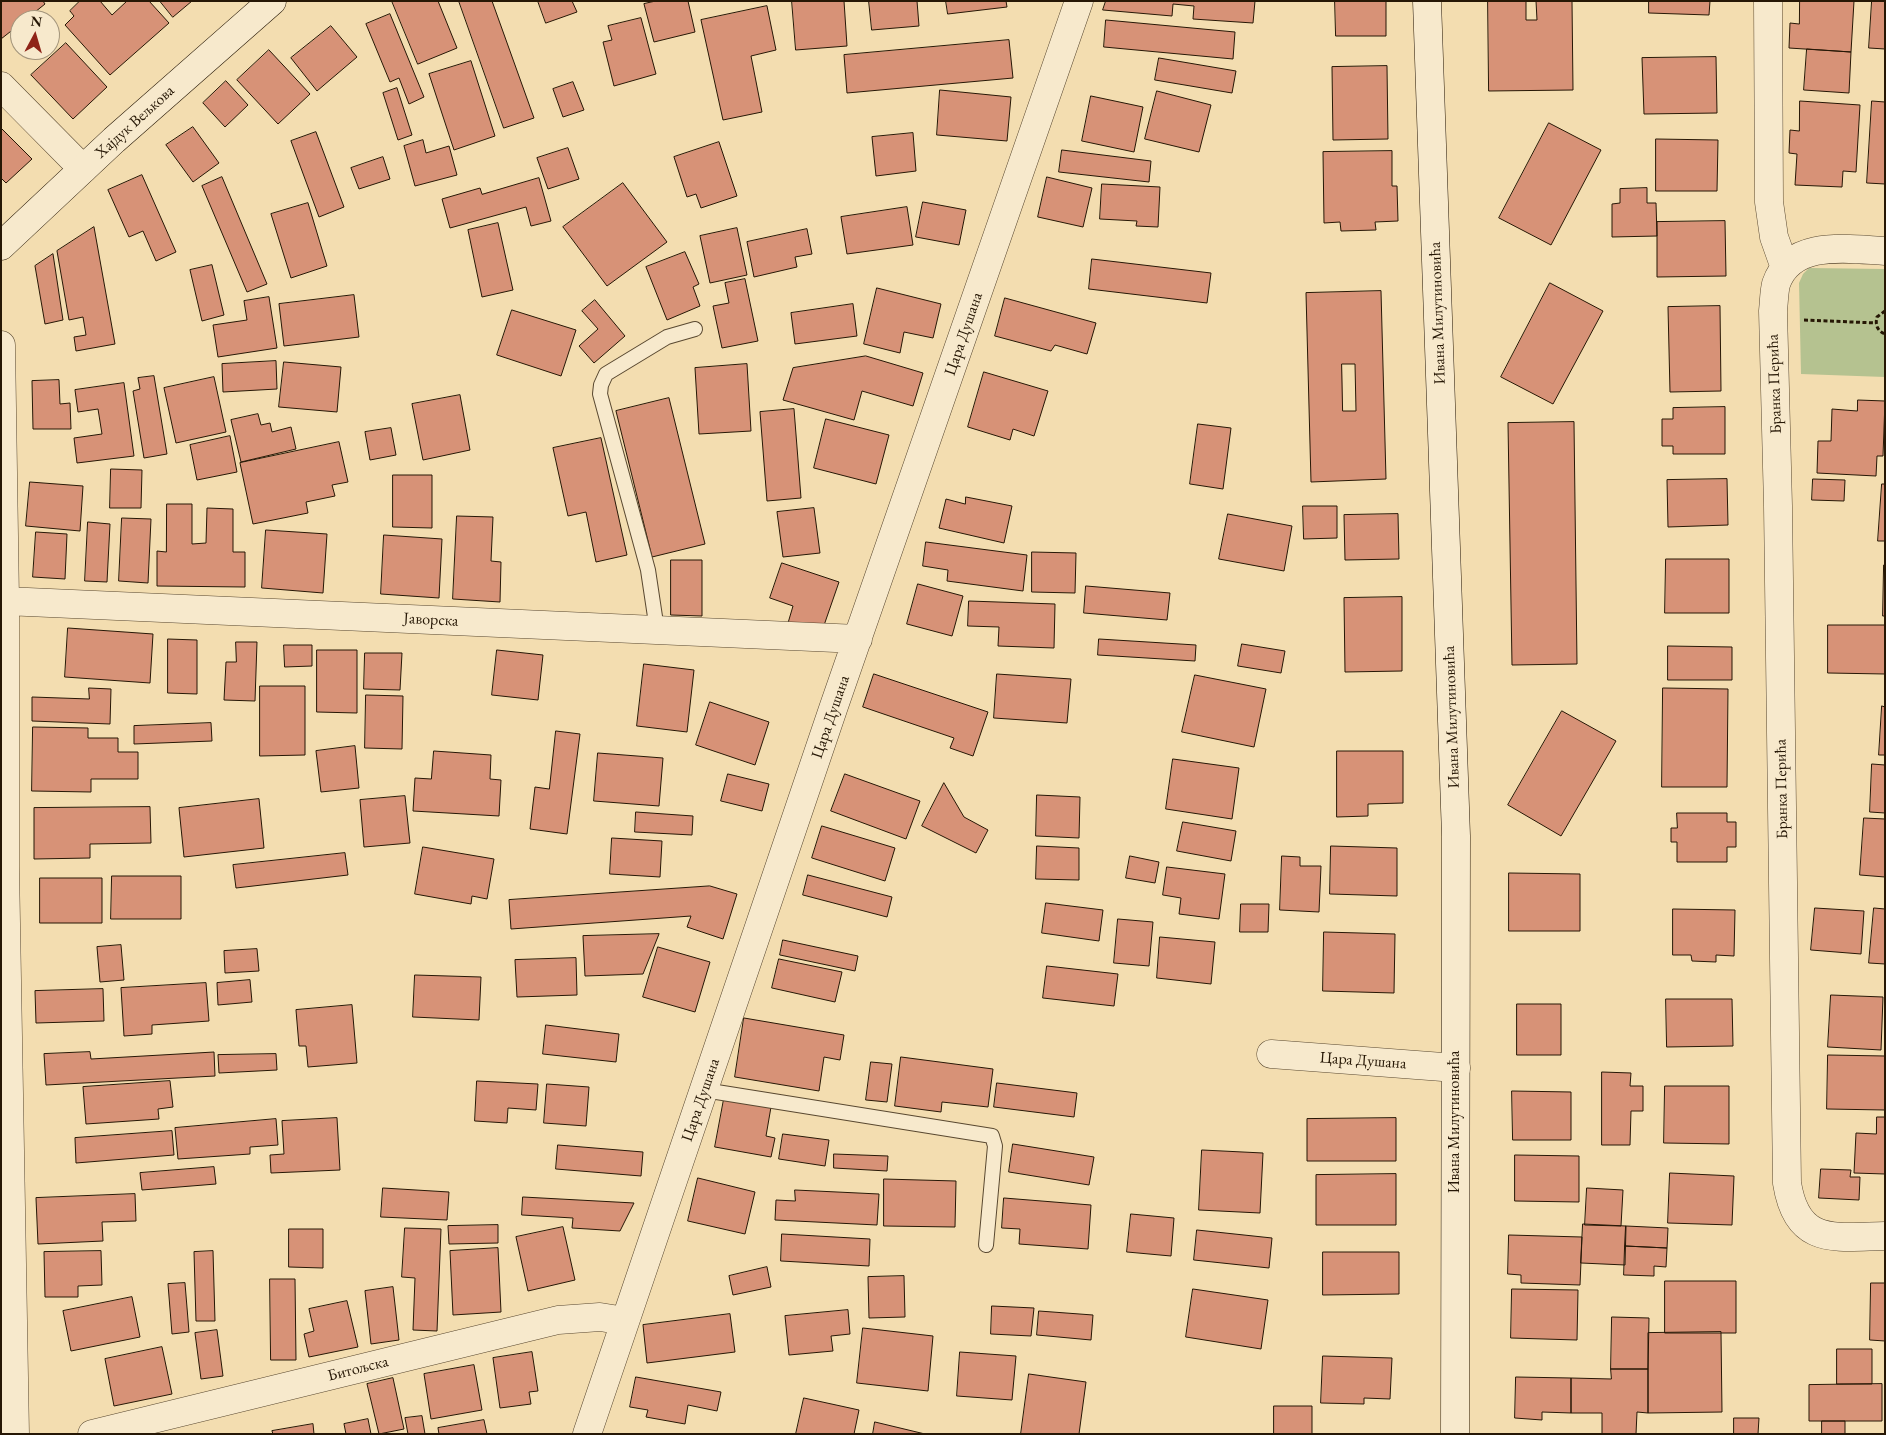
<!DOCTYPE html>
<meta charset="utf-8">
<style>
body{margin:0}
#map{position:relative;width:1886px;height:1435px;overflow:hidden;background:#f3ddb0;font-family:"EB Garamond",serif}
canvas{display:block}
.frame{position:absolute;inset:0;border:2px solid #261705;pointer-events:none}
.north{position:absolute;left:10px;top:10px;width:50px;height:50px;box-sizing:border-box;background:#f7e9cc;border:1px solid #a3957c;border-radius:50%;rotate:6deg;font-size:14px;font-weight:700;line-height:20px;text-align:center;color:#261705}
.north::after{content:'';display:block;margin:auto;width:18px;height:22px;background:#8f2418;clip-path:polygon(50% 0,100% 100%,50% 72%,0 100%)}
</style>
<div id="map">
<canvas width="1886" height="1435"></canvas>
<div class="frame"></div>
<div class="north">N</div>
</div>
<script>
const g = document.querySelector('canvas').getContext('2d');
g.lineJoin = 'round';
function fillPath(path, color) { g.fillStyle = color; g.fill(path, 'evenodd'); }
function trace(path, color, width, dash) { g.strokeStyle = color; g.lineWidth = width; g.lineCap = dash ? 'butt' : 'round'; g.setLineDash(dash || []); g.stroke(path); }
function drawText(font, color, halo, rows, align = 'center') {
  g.font = font + ' "EB Garamond",serif'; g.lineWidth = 4.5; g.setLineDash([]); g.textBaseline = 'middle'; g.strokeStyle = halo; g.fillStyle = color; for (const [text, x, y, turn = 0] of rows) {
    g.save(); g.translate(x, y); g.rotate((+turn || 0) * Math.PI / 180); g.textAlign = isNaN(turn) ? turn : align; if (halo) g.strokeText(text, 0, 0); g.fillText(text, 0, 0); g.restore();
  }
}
fillPath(new Path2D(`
 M1809,268l76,1v108l-84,-3 -2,-91 4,-9z`), '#b5c290');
const building = new Path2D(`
 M1,1h42l2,3 -20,16h-5v4l-19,15z
 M80,1h20l12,14 15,-14h22l20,22 -59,52 -45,-50 9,-9 -4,-5z
 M160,1h32l-19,16z
 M392,1h46l19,47 -39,16z
 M459,1h33l42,117 -30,10z
 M538,1h34l5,11 -31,11z
 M656,1h32l7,31 -41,10 -10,-38z
 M792,1h52l3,45 -51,4z
 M869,1h48l2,25 -47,4z
 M946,1h60l1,6 -59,7z
 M1106,1h149l-2,22 -60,-4 1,-13 -21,-2 -1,12 -69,-6z
 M1335,1h51v35h-50z
 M1488,1h38v19h11l-1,-19h36l1,89 -84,1z
 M1649,1h61l-1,14 -60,-2z
 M1800,1h54l-3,51 -62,-4 1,-25 9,1z
 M1872,1h13v48l-16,-1z
 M767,6l9,44 -25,6 11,56 -39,8 -22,-100z
 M390,14l34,83 -15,7 -10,-26 -9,4 -24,-58z
 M641,18l15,56 -42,12 -11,-44 9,-2 -4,-14z
 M1106,20l129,12 -2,27 -129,-12z
 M331,26l26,31 -40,34 -26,-33z
 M1009,40l4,38 -166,15 -3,-38z
 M66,43l41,44 -34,32 -42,-44z
 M1807,49l44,3 -2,41 -45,-3z
 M269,50l41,44 -32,30 -41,-44z
 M1716,57l1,56 -73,1 -2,-56z
 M1159,58l77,13 -4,22 -77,-13z
 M471,61l24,75 -41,14 -25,-76z
 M1387,66l1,73 -55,1 -1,-73z
 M226,81l22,24 -23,22 -22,-24z
 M573,82l11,28 -21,7 -10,-28z
 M397,88l15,47 -14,5 -15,-47z
 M940,90l71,7 -4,44 -70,-6z
 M1157,91l54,14 -12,47 -54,-13z
 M1091,96l52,11 -9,45 -52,-11z
 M1800,101l60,4 -4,67 -13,-1 -1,16 -47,-2 2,-31 -8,-1 1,-23 9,1z
 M1872,101l13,1v82l-18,-1z
 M1549,123l52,27 -50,95 -52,-27z
 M193,127l26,36 -26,19 -27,-37z
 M1,128l31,31 -26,24 -5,-5z
 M316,132l28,75 -25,10 -28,-76z
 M913,133l3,38 -40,5 -4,-39z
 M1656,139l62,1 -1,51h-61z
 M423,140l3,13 23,-7 8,29 -42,11 -11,-40z
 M719,142l18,54 -36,12 -5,-14 -9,3 -13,-40z
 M568,148l11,31 -31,10 -11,-31z
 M1062,150l89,11 -2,21 -90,-10z
 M1392,151v35h5l1,35 -23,1 1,8 -35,1 -1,-9 -16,1 -1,-71z
 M383,157l7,22 -31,10 -8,-21z
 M142,175l34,77 -20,9 -13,-30 -14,6 -21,-47z
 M222,177l45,107 -20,8 -45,-106z
 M1047,177l45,11 -9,39 -45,-10z
 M539,178l12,43 -20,5 -5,-19 -76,21 -8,-29 38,-11 2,6z
 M623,183l44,59 -60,44 -44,-59z
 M1102,184l58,3 -2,40 -22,-1 1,-5 -37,-2z
 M1647,188v15h9l1,33 -45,1v-33l8,-1v-14z
 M923,202l43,8 -7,35 -43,-8z
 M308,203l19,63 -36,12 -20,-64z
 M907,207l6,38 -66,9 -6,-37z
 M1725,221l1,55 -69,1v-55z
 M498,223l15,67 -31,7 -14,-67z
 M94,227l21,117 -39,7 -2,-14 12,-2 -3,-18 -14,3 -12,-69z
 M737,228l10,47 -37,8 -10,-47z
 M807,229l5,25 -17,3 2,10 -43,10 -7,-35z
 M685,252l14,32 -6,3 7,19 -33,14 -21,-53z
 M53,254l10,66 -18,4 -10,-58z
 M1092,259l119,14 -4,30 -118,-14z
 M212,265l12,50 -22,6 -12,-51z
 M745,279l13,62 -36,7 -9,-42 16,-3 -4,-20z
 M1550,283l53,28 -50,93 -52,-27z
 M877,288l64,16 -8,34 -29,-6 -4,21 -36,-9z
 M1381,291l5,188 -75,3 -5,-189zM1342,364h13l1,47h-13z
 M354,295l5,42 -75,9 -5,-42z
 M269,297l8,51 -59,9 -5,-32 34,-5 -3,-19z
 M1005,298l91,25 -9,31 -32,-9 -4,6 -56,-15z
 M595,300l30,36 -31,27 -15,-17 19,-17 -16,-18z
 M853,304l4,32 -62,8 -4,-31z
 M1720,306l1,85 -51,1 -2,-85z
 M512,310l64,20 -15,46 -64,-21z
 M866,356l57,17 -10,33 -51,-15 -8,29 -71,-20 10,-32z
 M276,361l1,28 -54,3 -1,-28z
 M284,362l57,5 -4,45 -58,-5z
 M747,364l4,67 -52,3 -4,-66z
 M984,372l64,19 -14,45 -21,-7 -3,11 -42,-13z
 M154,376l13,78 -23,4 -11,-67 7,-2 -2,-11z
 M214,377l12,55 -50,11 -12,-55z
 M59,380l1,24 10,-1 1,26h-38l-1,-48z
 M124,383l10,73 -57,7 -3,-25 28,-4 -4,-25 -20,3 -3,-22z
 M460,395l10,55 -47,10 -11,-56z
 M669,398l36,146 -53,13 -36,-146z
 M1858,400l27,1 -2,55h-6l-1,20 -59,-3 1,-32h13l1,-32 25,2z
 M1725,407v47h-52v-8h-11v-27h11v-11z
 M794,409l7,89 -34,3 -7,-89z
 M258,414l3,11 9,-2 2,9 19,-5 5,22 -55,13 -10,-42z
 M826,419l63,16 -13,49 -62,-16z
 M1574,422l3,242 -65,1 -4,-242z
 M1198,424l33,4 -8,61 -33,-5z
 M391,428l5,27 -26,5 -5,-28z
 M230,436l7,36 -40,8 -7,-35z
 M601,438l26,117 -31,7 -10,-50 -18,4 -15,-68z
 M339,442l9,40 -16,3 3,11 -29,6 2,11 -55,11 -13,-61z
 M111,469l31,1 -1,38h-31z
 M393,475h39v53l-39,-1z
 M1727,479l1,46 -60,2 -1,-47z
 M1813,479l32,1 -1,21 -32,-1z
 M30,482l53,4 -3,45 -54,-5z
 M1882,484h3v57h-7z
 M966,497l46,9 -8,37 -65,-15 7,-29 19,5z
 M167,504h25v40l14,-1 1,-35 26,1v43h12v35l-88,-1v-35l9,1z
 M1303,506h34v32l-33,1z
 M814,508l6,45 -37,4 -6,-45z
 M1228,514l64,12 -8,45 -65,-12z
 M1398,514l1,45 -54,1 -1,-45z
 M457,516l36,1 -2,44 10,1 -1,40 -47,-3z
 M122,518l29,1 -3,64 -29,-2z
 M88,522l22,2 -3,58 -22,-1z
 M266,530l61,4 -4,59 -61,-5z
 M36,532l31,2 -2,45 -32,-2z
 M384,535l58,4 -3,59 -58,-4z
 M926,542l101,13 -4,36 -76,-10 1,-11 -25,-4z
 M1032,552l44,1 -1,40 -43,-1z
 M1666,559h63v54h-64z
 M671,560h31v56l-31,-1z
 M782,563l57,19 -18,52 -33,-11 5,-17 -23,-8z
 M1884,565h1v51h-2z
 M918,584l45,12 -11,40 -45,-12z
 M1086,586l84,7 -3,27 -83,-7z
 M1402,597v74l-57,1 -1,-74z
 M969,601l86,3 -1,44 -56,-2 1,-19 -31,-1z
 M1828,625h57v49l-57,-1z
 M68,628l85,6 -3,49 -85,-6z
 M168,639l29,1v54l-29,-1z
 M1099,639l97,6 -1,16 -97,-6z
 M236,642h21l-2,59 -31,-1 2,-38h10z
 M1242,644l43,7 -4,22 -43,-7z
 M284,645h28v21l-27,1z
 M1668,646l64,1v33h-64z
 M317,650h40v63l-40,-1z
 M497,650l46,5 -5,45 -46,-5z
 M365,653h37l-2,37 -36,-1z
 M644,664l50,6 -7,62 -50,-6z
 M874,674l114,38 -15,44 -23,-8 4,-10 -91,-31z
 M997,674l74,5 -4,44 -73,-5z
 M1195,675l71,14 -12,58 -72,-15z
 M260,686h45v69l-45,1z
 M89,688l22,1 -1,35 -78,-3v-24l57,2z
 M1663,688l65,1 -1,98h-65z
 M366,695l37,1 -1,53 -37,-1z
 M710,702l59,20 -14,43 -59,-20z
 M1882,706l3,1v48h-6z
 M1562,711l54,30 -55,95 -53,-31z
 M211,723l1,18 -78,3v-18z
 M33,727l55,1v10h30v14h20v27h-47v13l-59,-1z
 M556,731l24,3 -13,100 -37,-5 5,-42 14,2z
 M355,746l4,42 -38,4 -5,-41z
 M434,751l57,4 -1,24 11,1 -2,36 -86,-5 2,-33 16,1z
 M1337,751h66v52l-35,1v12l-31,1z
 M598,753l65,5 -4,48 -65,-5z
 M1173,759l66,9 -7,51 -66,-10z
 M1872,764l13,1v48l-15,-1z
 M728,774l41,10 -7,27 -41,-10z
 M845,774l75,27 -14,38 -75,-28z
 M944,783l20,34 24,13 -12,23 -54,-27z
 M1037,795l43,2 -1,41 -43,-2z
 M405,796l5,47 -46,4 -4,-47z
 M259,799l5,49 -80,9 -5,-49z
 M150,807l1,36 -61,1v14l-56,1v-51z
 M636,812l57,4 -1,19 -57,-3z
 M1677,813h50v9h9v25h-9v15h-50v-20h-6v-14h6z
 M1864,818l21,1v58l-25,-2z
 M1183,822l53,9 -5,30 -54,-10z
 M822,826l73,22 -10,33 -73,-23z
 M612,838l50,3 -2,36 -50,-3z
 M1037,846l42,2v32l-43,-1z
 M1331,846l66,2v48l-67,-2z
 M423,847l71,12 -7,40 -15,-3 -1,8 -56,-10z
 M345,853l3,22 -112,13 -3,-23z
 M1130,856l29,6 -4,21 -29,-5z
 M1282,856l18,1v9h21l-2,46 -39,-2z
 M1167,867l58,7 -6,45 -40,-5 2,-16 -18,-3z
 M1509,873l71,1v57h-71z
 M808,875l84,22 -5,20 -84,-22z
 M112,876h69v43h-70z
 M40,878h62v45h-62z
 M710,886l27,8 -14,45 -36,-12 4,-11 -180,13 -2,-29z
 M1046,903l57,7 -4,31 -57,-8z
 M1241,904h28l-1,28h-28z
 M1815,908l49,3 -3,43 -50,-4z
 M1874,908l11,1v55l-16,-1z
 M1673,909l62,1 -1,46 -18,-1v7l-24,-1 -1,-6h-18z
 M1118,919l35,3 -4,44 -35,-3z
 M1324,932l71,2 -1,59 -71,-2z
 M659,934l-16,40 -58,2 -2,-40z
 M1160,937l55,5 -4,42 -54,-6z
 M783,940l75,16 -3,15 -75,-16z
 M121,945l3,35 -24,2 -3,-35z
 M658,947l52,15 -15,50 -52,-15z
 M257,949l2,22 -34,2 -1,-22z
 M576,958l1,37 -60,2 -2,-37z
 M779,959l63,13 -7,30 -63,-14z
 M1047,966l71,8 -4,32 -71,-8z
 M415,975l66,2 -2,43 -66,-3z
 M250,980l2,22 -34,3 -1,-22z
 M206,983l3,38 -57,4v9l-28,2 -3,-48z
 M103,989l1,32 -68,2 -1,-32z
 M1831,995l52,2 -2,53 -53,-3z
 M1666,999h66l1,47 -66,1z
 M1517,1004h44v51h-44z
 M352,1005l5,58 -49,4 -2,-21h-7l-3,-36z
 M744,1018l100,17 -4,25 -16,-3 -5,34 -84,-14z
 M546,1025l73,9 -3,28 -73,-8z
 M90,1052l1,7 123,-7 1,24 -169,9 -2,-31z
 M276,1054l1,16 -58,3 -1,-18z
 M1828,1055l57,1v54l-58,-1z
 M901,1057l92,12 -5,38 -46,-5 -1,10 -46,-6z
 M871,1062l21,2 -5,38 -21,-2z
 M1602,1072l29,1 -1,13h13v25h-12l-1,34h-28z
 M170,1081l3,26 -15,2 1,10 -73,5 -3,-37z
 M477,1081l61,3 -2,26 -28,-2 -1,15 -32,-2z
 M997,1083l80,10 -3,24 -80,-10z
 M547,1084l42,3 -3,39 -42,-3z
 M1665,1086h64v58l-65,-1z
 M1512,1091l59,1v48h-58z
 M724,1099l47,8 -5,29 9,2 -4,19 -56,-10z
 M1877,1117h8v57l-31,-1 2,-40 20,1z
 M337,1118l3,52 -69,3 -1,-18 14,-1 -2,-33z
 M1396,1118v43h-89v-42z
 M276,1119l2,26 -28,2v7l-72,5 -3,-31z
 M172,1131l2,24 -98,8 -1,-25z
 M783,1134l46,6 -4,26 -46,-7z
 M1013,1144l81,13 -5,28 -80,-13z
 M558,1145l85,7 -2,24 -85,-7z
 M1202,1150l61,3 -3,60 -61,-3z
 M834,1154l54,2 -1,15 -53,-3z
 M1515,1155l64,1v46l-64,-1z
 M214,1167l2,17 -74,6 -2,-17z
 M1821,1169l30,1 -1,7h10l-1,23 -40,-2z
 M1670,1173l64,3 -2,49 -64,-2z
 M1396,1174v51h-80v-50z
 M698,1178l57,14 -10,42 -57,-13z
 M884,1179l72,2 -1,46 -71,-1z
 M383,1188l66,4 -2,28 -66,-3z
 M1587,1188l36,2 -2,36 -36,-1z
 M795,1190l84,4 -2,31 -102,-5 1,-20 19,1z
 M135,1194l1,27 -34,1 1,19 -65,3 -2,-46z
 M523,1197l111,6 -14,28 -48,-3 1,-10 -51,-3z
 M1004,1198l87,7 -3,44 -69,-5 1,-15 -18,-1z
 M1131,1214l43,4 -3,38 -44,-4z
 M1583,1224l43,2 -1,39 -44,-2z
 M498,1225v18l-49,1 -1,-18z
 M1626,1226l42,2 -1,20 -42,-2z
 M563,1227l12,53 -47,11 -12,-54z
 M405,1228l36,1 -4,102 -24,-1 2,-52 -13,-1z
 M289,1229h34v39l-34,-1z
 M1197,1230l75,8 -3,30 -75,-8z
 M782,1234l88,5 -1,27 -88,-5z
 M1509,1235l73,2 -2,48 -59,-2v-8l-13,-1z
 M1625,1246l42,2 -1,19 -12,-1v10l-30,-1z
 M498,1248l3,64 -48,3 -3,-64z
 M101,1251l1,34 -24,1v11h-33l-1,-45z
 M213,1251l2,70h-19l-2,-69z
 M1323,1252h76v42l-76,1z
 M767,1267l4,20 -38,8 -4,-19z
 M904,1276l1,41 -36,1 -1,-41z
 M270,1279h25l1,81h-25z
 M1665,1281h71v52h-71z
 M185,1283l4,49 -17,2 -4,-50z
 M1871,1283h14v58l-15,-1z
 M393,1287l6,53 -28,4 -6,-53z
 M1193,1289l75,11 -7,49 -75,-12z
 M1512,1289l66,1 -1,50 -66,-2z
 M132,1297l8,40 -69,14 -8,-40z
 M347,1301l11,46 -49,10 -5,-23 10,-3 -5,-22z
 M992,1306l42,2 -3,28 -40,-2z
 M848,1310l2,24 -19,2 2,15 -44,4 -4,-39z
 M1039,1311l54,4 -2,25 -54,-5z
 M730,1314l5,38 -88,11 -4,-38z
 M1612,1317l37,1 -1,51h-37z
 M863,1328l70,8 -5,55 -71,-8z
 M217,1330l6,46 -22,3 -6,-46z
 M1721,1332l1,80 -74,1v-80z
 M162,1347l10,47 -58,12 -9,-47z
 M1837,1349h35v35h-35z
 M532,1352l6,39 -9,1 2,12 -31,4 -7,-50z
 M960,1352l56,4 -4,44 -55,-4z
 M1323,1356l69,2 -2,41 -26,-1v6l-43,-1z
 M474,1365l8,45 -51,9 -7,-45z
 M1611,1369h37v44l-11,-1 -1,22h-34v-21h-31v-35l40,1z
 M1029,1374l57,8 -7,52h-58z
 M636,1377l85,15 -4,19 -29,-6 -3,19 -39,-7 2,-7 -18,-3z
 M1516,1377l55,1v35l-29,-1v8l-27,-2z
 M393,1378l11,51 -25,5 -12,-50z
 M1882,1384v37h-73v-36z
 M804,1398l55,12 -5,24h-58z
 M1274,1406h38v28h-38z
 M422,1416l3,18h-17l-3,-16z
 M1734,1418h25l-1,16h-24z
 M368,1419l3,15h-25l-2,-10z
 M484,1420l3,14h-48l-1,-6z
 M1822,1421h23v13h-23z
 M875,1422l50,12h-52z
 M313,1424l1,10h-41l-1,-3z`);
fillPath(building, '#d79277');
trace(building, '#261705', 1);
const lane = new Path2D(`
 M657,630l-9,-60 -48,-176 1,-9 5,-11 61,-37 28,-8
 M704,1090l288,46 3,10 -9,99`);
const street = new Path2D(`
 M1768,1l1,201 5,35 11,31
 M1,86l82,83
 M1885,251c-37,-2 -94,-12 -109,33 -2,8 -2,18 -3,27l5,195 9,677c10,63 47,54 98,53
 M1,345l4,256v266l10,567
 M5,601l853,38
 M1271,1054l185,14
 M92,1434l466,-114 42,-3 25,4
 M587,1434l247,-728 245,-705`);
const secondary = new Path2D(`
 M1427,1l29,835 -1,598
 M1,246l113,-106 158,-139`);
trace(lane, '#594830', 16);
trace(street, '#594830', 29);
trace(secondary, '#261705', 29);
trace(new Path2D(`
 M1885,311l-8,6c-2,7 0,14 8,17
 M1804,320l72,3`), '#261705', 3, [4, 2.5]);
trace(lane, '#f7e9cc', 14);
trace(street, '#f7e9cc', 28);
trace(secondary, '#f7e9cc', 28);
drawText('16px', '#261705', '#f7e9cc', [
 ["Хајдук Вељкова",135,122,-42],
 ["Ивана Милутиновића",1438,313,-92],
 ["Цара Душана",964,334,-71],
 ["Бранка Перића",1775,384,-92],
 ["Јаворска",431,620,3],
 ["Цара Душана",831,717,-71],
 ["Ивана Милутиновића",1452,717,-92],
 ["Бранка Перића",1782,789,-91],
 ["Цара Душана",1363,1061,4],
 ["Цара Душана",701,1100,-71],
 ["Ивана Милутиновића",1455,1122,-90],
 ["Битољска",358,1369,-14]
]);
</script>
